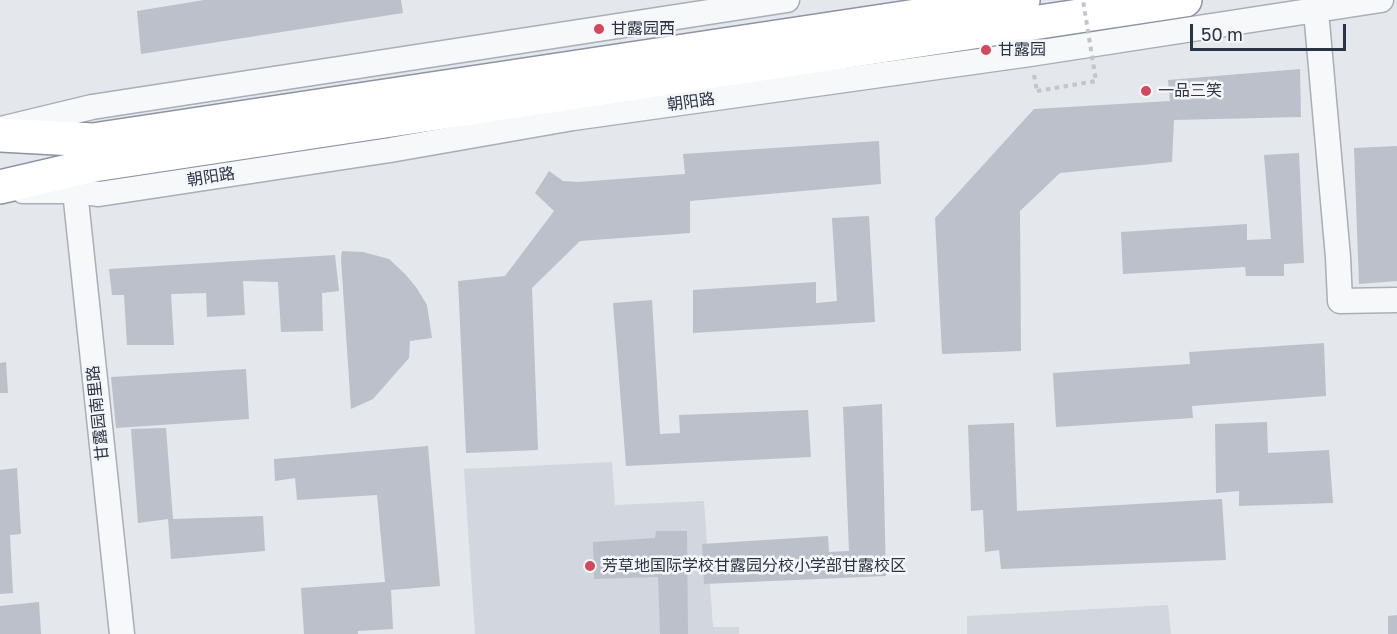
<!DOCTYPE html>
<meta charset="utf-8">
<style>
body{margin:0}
#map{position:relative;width:1397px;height:634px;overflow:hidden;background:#e4e7ec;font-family:"Golos Text",sans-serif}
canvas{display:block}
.scale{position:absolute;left:1190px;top:24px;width:156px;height:27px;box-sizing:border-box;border:3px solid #2b3445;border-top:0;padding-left:8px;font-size:18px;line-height:21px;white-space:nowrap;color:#2b3445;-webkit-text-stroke:4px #f4f6f9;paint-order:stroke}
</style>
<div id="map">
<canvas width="1397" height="634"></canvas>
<div class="scale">50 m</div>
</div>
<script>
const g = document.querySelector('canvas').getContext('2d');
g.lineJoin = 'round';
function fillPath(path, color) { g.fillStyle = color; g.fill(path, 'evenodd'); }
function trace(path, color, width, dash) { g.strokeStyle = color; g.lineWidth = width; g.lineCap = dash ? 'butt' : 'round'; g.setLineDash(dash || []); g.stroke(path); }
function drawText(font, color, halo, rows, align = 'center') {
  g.font = font + ' "Golos Text","Noto Sans SC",sans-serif'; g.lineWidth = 5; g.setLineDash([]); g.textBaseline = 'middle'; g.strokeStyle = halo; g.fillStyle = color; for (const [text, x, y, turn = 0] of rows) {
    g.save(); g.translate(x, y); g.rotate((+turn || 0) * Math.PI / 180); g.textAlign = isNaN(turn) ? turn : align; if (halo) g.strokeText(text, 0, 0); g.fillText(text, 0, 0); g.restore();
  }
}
fillPath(new Path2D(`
 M612,462l3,43 89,-4 9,126h26v7h-264l-11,-165z
 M1168,605l3,29h-204v-18z`), '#d2d6de');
fillPath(new Path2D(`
 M204,0h197l2,13 -262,41 -4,-43z
 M1300,69l1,48 -127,3 -2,42 -112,11 -40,38 1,140 -79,3 -7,-136 99,-109 136,-8 -2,-21z
 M879,141l2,43 -191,17v32l-110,8 -48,47 6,162 -72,3 -8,-172 47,-5 49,-65 -19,-18 14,-22 14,10 15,1 107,-8 -2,-20z
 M1397,146v135l-38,3 -5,-136z
 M1299,153l5,110 -20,1v12h-38l-1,-9 -122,7 -2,-42 126,-8v16l24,-1 -7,-84z
 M869,216l6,106 -182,11v-43l123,-8v21l21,-2 -5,-83z
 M342,251l21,1 26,7 16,15 11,13 11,18 5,33 -22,3 -1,17 -36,41 -22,10 -10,-150z
 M335,255l4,36 -17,2 1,38 -42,1 -3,-50 -35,-1 2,34 -38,2 -1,-24 -35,1 3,51h-47l-3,-50h-12l-3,-26z
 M652,300l8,134 20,-1 -1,-18 129,-5 3,47 -185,9 -13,-163z
 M1324,343l2,53 -134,10 1,12 -137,9 -3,-54 137,-9 -1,-12z
 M6,362l2,31h-8v-30z
 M246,369l3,50 -133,9 -5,-51z
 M882,404l4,172 -182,8 -2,-40 126,-8 1,16 20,-1 -6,-144z
 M1267,422l1,31 61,-3 4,53 -94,3v-15l-23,2 -1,-69z
 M1014,423l3,88 205,-12 4,61 -225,9 -2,-19 -14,2 -2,-42 -12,1 -3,-86z
 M166,428l7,91 90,-3 2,35 -94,8 -3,-40 -30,4 -7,-94z
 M428,446l12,140 -49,4 2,39 -35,2v3h-54l-3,-46 84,-6 -8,-87 -80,5 -2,-22 -20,3 -1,-22z
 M17,468l4,66 -11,1 3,58 -13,1v-124z
 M656,531h31l1,103h-28l-2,-57 -64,2 -1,-37 62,-4z
 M39,602l2,32h-41v-28z
 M1397,615v19h-9v-18z`), '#bbc0ca');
const minor = new Path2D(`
 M1316,11l22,246 2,44 57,-1
 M5,128l87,-21 695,-107
 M23,191h52l24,3 291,-44 183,-32 457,-64 351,-54
 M75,191l47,443`);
const highway = new Path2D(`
 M0,135l93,5 930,-140
 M0,187l94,-22 1091,-165`);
trace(minor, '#a9aeb7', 27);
trace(highway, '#8b94a3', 36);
trace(new Path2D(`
 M1034,75l3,16`), '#c2c5cb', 4, [4.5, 4.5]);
trace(minor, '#f7f8fa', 24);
trace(highway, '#fff', 33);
trace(new Path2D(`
 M1037,91l59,-10 -13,-81`), '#c2c5cb', 4, [4.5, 4.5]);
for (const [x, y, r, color] of [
 [599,29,6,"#d1495b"],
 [986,50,6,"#d1495b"],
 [1146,91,6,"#d1495b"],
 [590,566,6,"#d1495b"]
]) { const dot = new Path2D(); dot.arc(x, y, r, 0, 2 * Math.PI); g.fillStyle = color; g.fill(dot); trace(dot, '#f4f6f9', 2); }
drawText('16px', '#2b3445', '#f4f6f9', [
 ["甘露园西",611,29],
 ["甘露园",998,50],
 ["一品三笑",1158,91],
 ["芳草地国际学校甘露园分校小学部甘露校区",602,566]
], 'left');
drawText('16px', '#2b3445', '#f4f6f9', [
 ["朝阳路",691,102,-8],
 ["朝阳路",211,177,-9],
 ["甘露园南里路",98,413,-96]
]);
</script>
